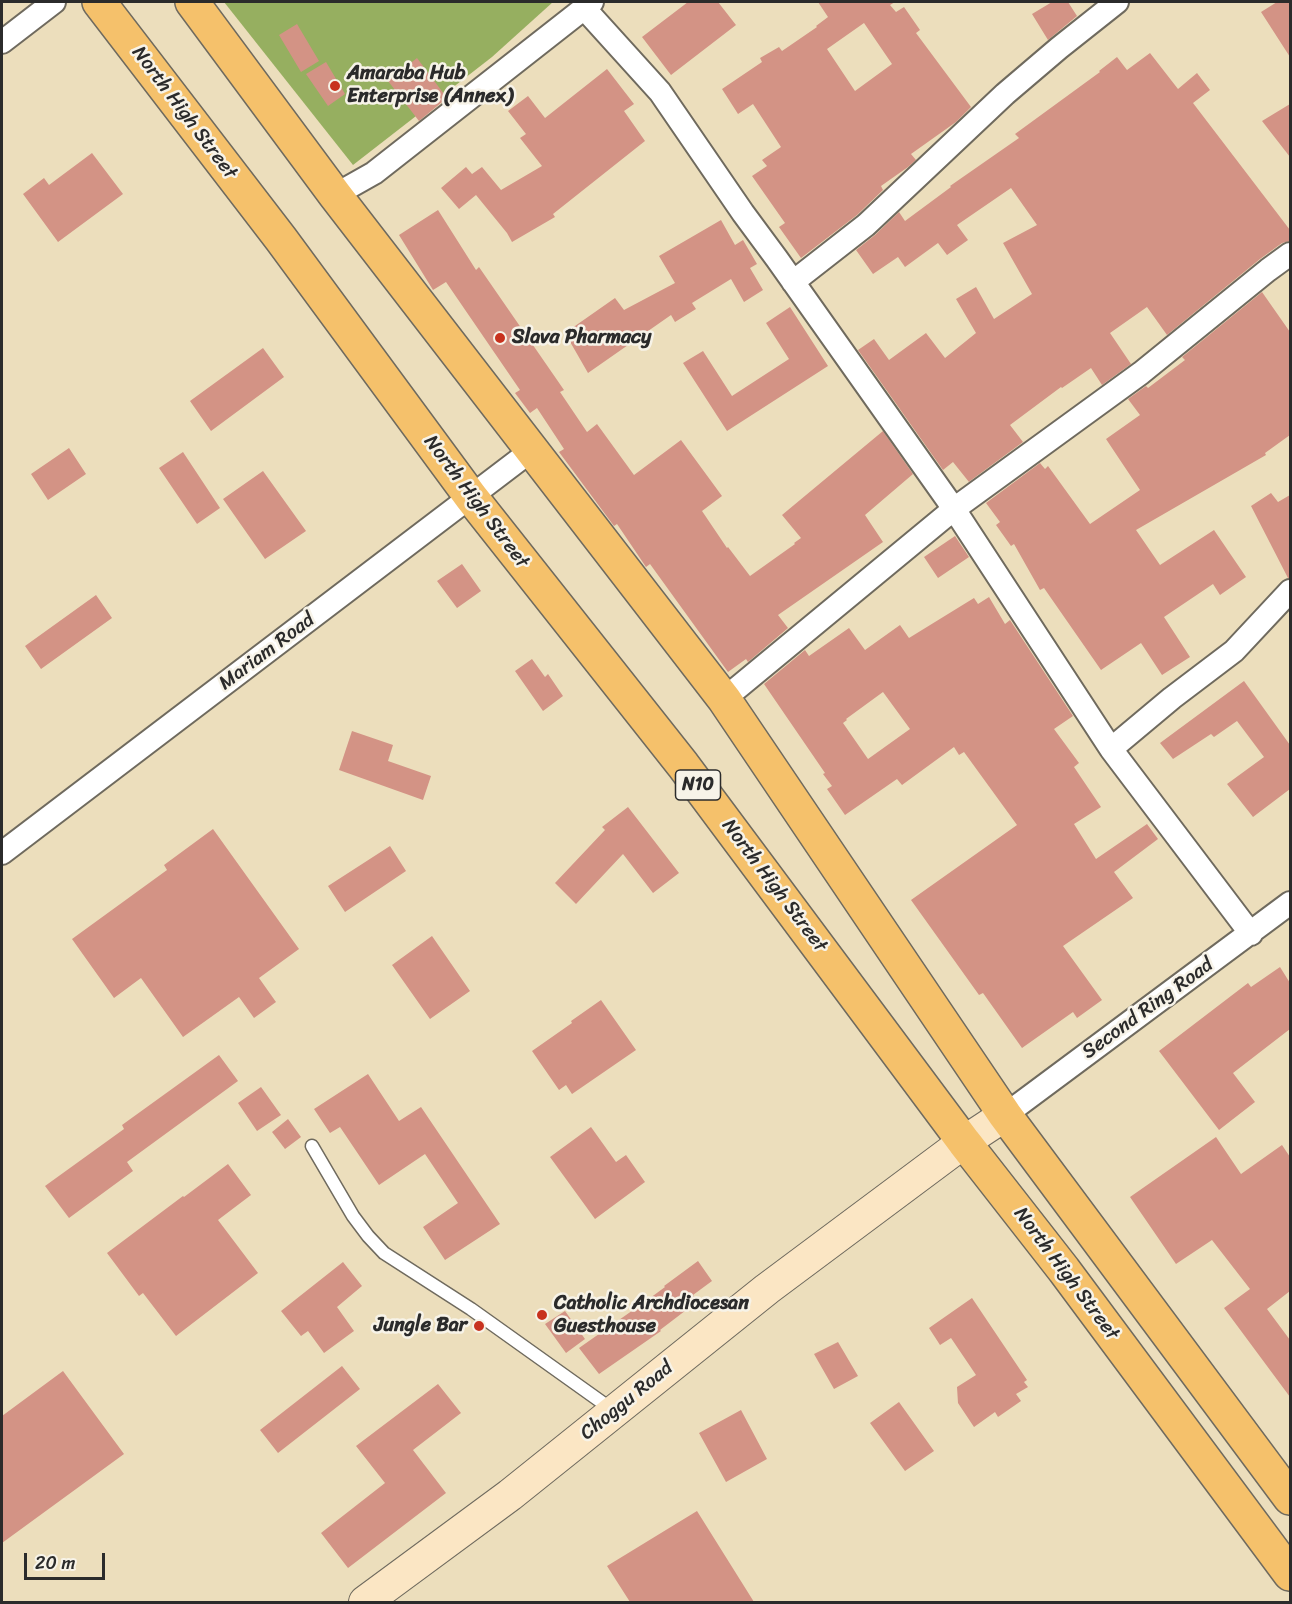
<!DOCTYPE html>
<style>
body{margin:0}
#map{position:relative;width:1292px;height:1604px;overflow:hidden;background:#ecdebc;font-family:Sriracha,sans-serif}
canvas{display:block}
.frame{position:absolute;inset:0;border:3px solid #2b2b2b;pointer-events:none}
.scale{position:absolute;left:24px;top:1553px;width:81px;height:27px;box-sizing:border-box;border:3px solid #2b2b2b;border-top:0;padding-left:8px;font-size:18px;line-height:21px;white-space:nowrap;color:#2b2b2b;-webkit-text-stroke:4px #f7f3e8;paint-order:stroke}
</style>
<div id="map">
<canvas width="1292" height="1604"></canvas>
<div class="frame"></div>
<div class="scale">20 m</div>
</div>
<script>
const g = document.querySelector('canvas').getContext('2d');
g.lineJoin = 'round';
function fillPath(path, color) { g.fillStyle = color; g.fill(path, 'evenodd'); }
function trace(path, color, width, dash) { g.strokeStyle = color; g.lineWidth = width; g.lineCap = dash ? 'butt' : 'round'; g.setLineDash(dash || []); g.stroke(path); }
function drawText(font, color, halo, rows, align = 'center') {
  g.font = font + ' Sriracha,sans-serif'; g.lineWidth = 5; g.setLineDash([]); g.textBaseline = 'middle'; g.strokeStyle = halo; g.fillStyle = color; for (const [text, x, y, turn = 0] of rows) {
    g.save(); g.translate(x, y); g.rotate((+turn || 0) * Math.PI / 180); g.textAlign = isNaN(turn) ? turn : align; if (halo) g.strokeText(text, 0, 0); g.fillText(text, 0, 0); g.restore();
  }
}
fillPath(new Path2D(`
 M224,2h329l-61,55 -139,108z`), '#96af60');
fillPath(new Path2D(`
 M688,2h30l18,23 -65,50 -29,-38z
 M818,2h77l-5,3 6,7 8,-5 16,23 -4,3 55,74 -15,15 -45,32 5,6 -8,7 -27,19 2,4 -26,25 -56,43 -22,-31 6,-4 -33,-47 15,-10 -5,-6 19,-13 -28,-43 -15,10 -16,-25 40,-27 -2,-4 19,-11 3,4 35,-24 -1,-1 12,-9zM864,23l28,41 -37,27 -28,-42z
 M1052,2h16l9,14 -29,24 -16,-26z
 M1277,2h13v55l-29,-45z
 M297,24l22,37 -18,11 -22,-37z
 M1150,53l28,36 19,-16 13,17 -17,13 97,127v11l-8,2 -22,16 -93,76 -20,-28 -37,26 21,31 -29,21 -11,-17 -29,20 -1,-1 -51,38 13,17 -53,39 -1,1 -16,-20 -10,8 -85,-120 16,-11 15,21 37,-27 19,25 31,-25 -20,-34 20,-12 18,32 38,-25 -29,-51 34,-18 -26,-37 -54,37 11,15 -21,15 -9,-12 -33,24 -7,-10 -25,17 -17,-24 19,-15 24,-23 6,9 46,-34 -1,-1 69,-48 -4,-4 85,-62 -1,-1 18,-14 10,13z
 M417,58l30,40 -28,23 -31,-40z
 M326,62l19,32 -17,12 -22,-32z
 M607,69l27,35 -10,7 21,30 -92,73 2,3 -43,25 -5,-9 -31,-38 -17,14 -18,-21 25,-21 6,7 10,-7 19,23 41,-24 -22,-28 6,-4 -18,-23 20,-15 17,22z
 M1290,104v53l-28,-36z
 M92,153l31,41 -65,48 -35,-48 21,-16 5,7z
 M438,210l38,60 3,-3 85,123 -4,2 27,40 10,-8 37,51 47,-35 41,56 -20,15 25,37 1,-1 22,29 45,-32 -1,-1 7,-5 -19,-23 101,-84 30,43 -48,41 18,27 -105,73 10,13 -40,34 -2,-3 -18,13 -78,-108 -4,3 -29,-43 -3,2 -55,-74 5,-3 -27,-41 -7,5 -15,-20 5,-3 -74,-108 -13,8 -34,-55z
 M721,220l14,25 8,-5 14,24 -7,4 13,22 -19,12 -13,-23 -39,24 4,6 -21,13 -4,-7 -83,58 -23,-40 50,-35 9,12 51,-27 -16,-27z
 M1262,292l28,40v103l-25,18 1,2 -130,75 24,35 54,-35 32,47 -26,18 -7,-11 -49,33 26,40 -28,18 -21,-32 -40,27 -57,-82 -4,2 -26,-46 -3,2 -15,-21 4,-3 -14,-19 54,-40 5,6 3,-3 42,58 50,-34 -34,-51 34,-24 -12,-16 18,-13 2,2 37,-28 -3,-3z
 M790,307l38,59 -101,65 -44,-68 20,-12 29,45 57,-37 -23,-36z
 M263,348l21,29 -73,54 -21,-30z
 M69,448l17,26 -38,26 -17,-26z
 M183,452l37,56 -23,16 -38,-56z
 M263,471l43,60 -41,28 -42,-60z
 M1271,493l7,9 12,-7v83h-2l-37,-72z
 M955,536l14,21 -31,21 -14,-21z
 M462,564l19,27 -24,17 -20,-27z
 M96,595l16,23 -71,51 -16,-23z
 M989,597l16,27 5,-4 63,96 -19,13 25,34 -5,4 27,40 -27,17 22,35 51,-35 11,15 -44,33 19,26 -70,48 39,54 -25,18 -4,-6 -51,36 -39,-55 -4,2 -68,-95 106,-75 -53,-73 -5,3 -5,-8 -52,38 -5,-6 -52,36 -18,-26 5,-3 -9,-12 2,-1 -61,-89 41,-34 4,6 40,-28 16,22 35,-25 9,13 65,-40 4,6zM883,692l27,37 -42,30 -25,-36 4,-3 -1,-1z
 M532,659l13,18 3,-3 15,22 -20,15 -28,-40z
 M1244,681l46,64v44l-37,28 -26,-33 37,-27 -27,-36 -23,16 -3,-3 -38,25 -13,-16z
 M352,731l41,14 -5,16 43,15 -8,24 -84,-30z
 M628,807l51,66 -26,20 -30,-39 -47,50 -21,-21 50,-53 -3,-3z
 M213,829l86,120 -40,29 17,24 -22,16 -15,-21 -56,40 -42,-59 -27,20 -42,-59 95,-69 -3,-5z
 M390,846l16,25 -61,41 -17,-26z
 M432,936l38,55 -40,28 -38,-54z
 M1280,967l10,16v46l-57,44 22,29 -36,28 -60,-79 89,-68 3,4z
 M601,1000l35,50 -64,44 -6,-9 -7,5 -27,-39 40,-28 -1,-2z
 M219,1055l19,26 -111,81 6,9 -64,47 -24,-32 79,-57 -2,-4z
 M368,1074l31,47 22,-14 79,117 -55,36 -22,-33 35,-24 -33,-49 -46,31 -39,-58 -10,6 -16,-24z
 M261,1087l20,28 -24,16 -19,-28z
 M288,1119l13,18 -16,12 -13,-17z
 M591,1127l25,35 10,-7 19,27 -50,37 -45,-62z
 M1216,1137l25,37 41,-29 8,12v134l-23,18 23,31v57l-66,-89 26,-19 -38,-49 -36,24 -46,-67z
 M228,1164l23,31 -33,25 40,53 -82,63 -33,-43 -4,3 -32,-43 76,-57 1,1z
 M698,1261l14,20 -19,14 5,6 -38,29 1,1 -62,43 -20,-26 67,-47 19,-14 -1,-1z
 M343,1262l19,24 -25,21 17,24 -30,22 -16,-22 -7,5 -20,-25z
 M972,1298l55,82 -3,2 4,5 -12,7 5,7 -23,16 -3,-5 -21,15 -16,-24 -1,-16 19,-12 -25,-37 -11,7 -11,-17z
 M565,1311l20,28 -19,14 -21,-29z
 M838,1342l20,34 -24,13 -20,-35z
 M342,1366l18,23 -82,64 -18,-23z
 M63,1371l61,83 -122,89v-127z
 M438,1384l23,29 -48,37 33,43 -98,75 -27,-35 64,-50 -29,-37z
 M899,1402l35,49 -29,20 -35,-48z
 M741,1410l26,49 -41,23 -27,-49z
 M697,1511l57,91h-124l-23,-36z`), '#d39385');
const service = new Path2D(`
 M312,1146l41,70 15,20 16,17 87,56 143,102`);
const minor = new Path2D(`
 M584,8l76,84 83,121 34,46 177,250 157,240 140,185
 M2,42l52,-40
 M335,195l39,-22 218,-171
 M793,282l73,-57 139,-131 54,-46 58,-46
 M724,699l230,-190 187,-136 127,-103 22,-16
 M1111,749l61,-51 62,-47 56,-60
 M2,853l530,-403
 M1005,1115l285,-212`);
const secondary = new Path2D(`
 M365,1602l145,-107 257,-206 197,-147 41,-27`);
const trunk = new Path2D(`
 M99,2l182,237 190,258 212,268 281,377 100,128 226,304
 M192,2l143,193 389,504 281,416 285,383`);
trace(service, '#6f6a5e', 15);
trace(minor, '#6f6a5e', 26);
trace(secondary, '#6f6a5e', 34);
trace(trunk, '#6f6a5e', 36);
trace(service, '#fff', 12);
trace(minor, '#fff', 22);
trace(secondary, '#fbe6c4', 32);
trace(trunk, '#f5c16b', 33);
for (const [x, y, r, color] of [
 [335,86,6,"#c8321e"],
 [500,338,6,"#c8321e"],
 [542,1315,6,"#c8321e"],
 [479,1326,6,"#c8321e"]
]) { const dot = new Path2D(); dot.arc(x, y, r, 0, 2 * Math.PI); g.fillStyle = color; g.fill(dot); trace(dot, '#f7f3e8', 2); }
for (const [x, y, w] of [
 [698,785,45]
]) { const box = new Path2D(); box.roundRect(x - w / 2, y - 15, w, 30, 4.5); g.fillStyle = '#f7f3e8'; g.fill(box); trace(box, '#2b2b2b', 1.5); }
drawText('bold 18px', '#2b2b2b', null, [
 ["N10",698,785]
]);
drawText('bold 20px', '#2b2b2b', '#f7f3e8', [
 ["Amaraba Hub",347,74],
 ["Enterprise (Annex)",347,97],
 ["Slava Pharmacy",512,338],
 ["Catholic Archdiocesan",554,1304],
 ["Guesthouse",554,1327],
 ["Jungle Bar",467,1326,"right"]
], 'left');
drawText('20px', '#2b2b2b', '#f7f3e8', [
 ["North High Street",184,113,53],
 ["North High Street",476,502,53],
 ["Mariam Road",267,652,-37],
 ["North High Street",774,886,53],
 ["Second Ring Road",1148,1009,-36],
 ["North High Street",1066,1274,53],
 ["Choggu Road",627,1401,-39]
]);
</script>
